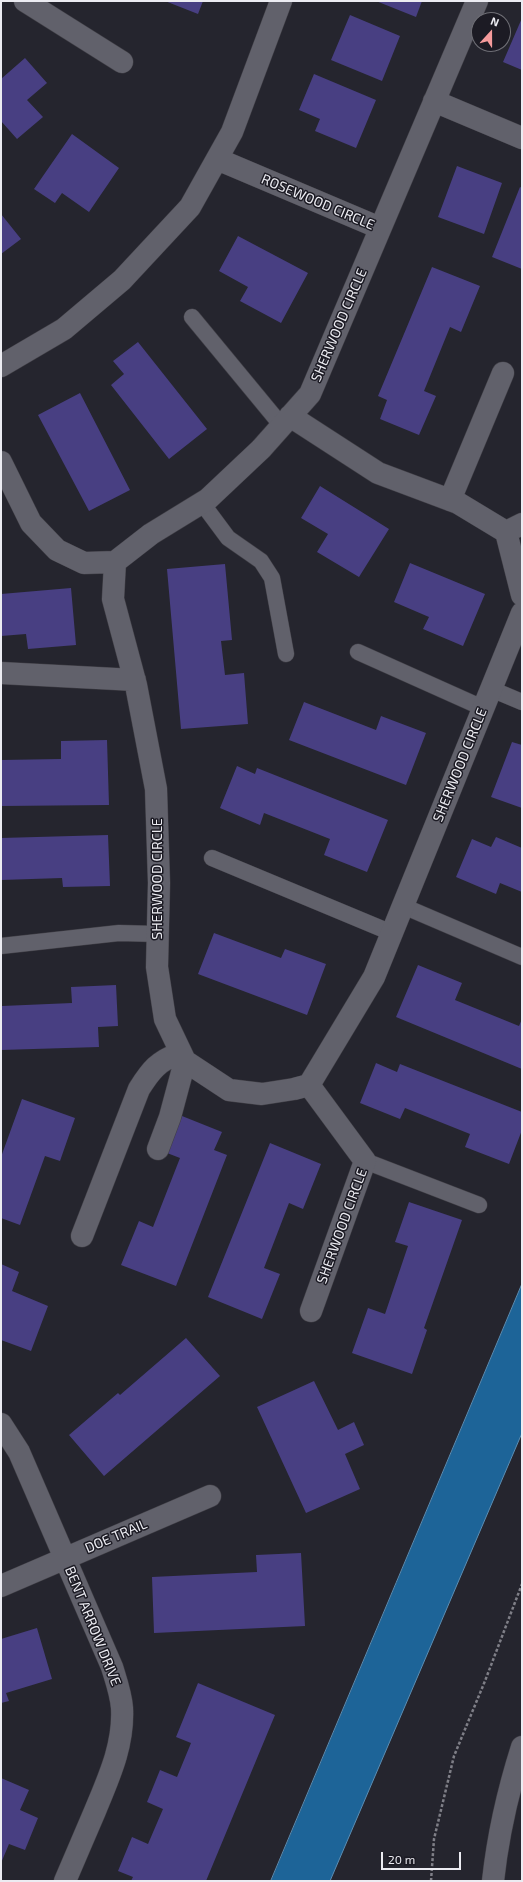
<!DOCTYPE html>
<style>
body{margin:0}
#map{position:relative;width:523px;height:1882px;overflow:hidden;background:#25252e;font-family:"Exo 2",sans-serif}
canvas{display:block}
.frame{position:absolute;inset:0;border:2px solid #ececf2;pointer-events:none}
.north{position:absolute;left:471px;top:12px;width:40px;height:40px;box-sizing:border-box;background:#1c1b24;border:1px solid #6f6f76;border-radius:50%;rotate:21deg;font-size:11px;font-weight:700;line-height:16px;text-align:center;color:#ececf2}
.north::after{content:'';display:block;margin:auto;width:14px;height:18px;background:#f59b9c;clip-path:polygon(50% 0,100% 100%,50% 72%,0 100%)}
.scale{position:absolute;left:381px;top:1852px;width:80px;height:18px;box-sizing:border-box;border:2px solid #ececf2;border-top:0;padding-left:5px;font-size:12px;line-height:14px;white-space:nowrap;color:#ececf2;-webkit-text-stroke:3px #1c1b24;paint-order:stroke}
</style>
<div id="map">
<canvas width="523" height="1882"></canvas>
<div class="frame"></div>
<div class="north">N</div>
<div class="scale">20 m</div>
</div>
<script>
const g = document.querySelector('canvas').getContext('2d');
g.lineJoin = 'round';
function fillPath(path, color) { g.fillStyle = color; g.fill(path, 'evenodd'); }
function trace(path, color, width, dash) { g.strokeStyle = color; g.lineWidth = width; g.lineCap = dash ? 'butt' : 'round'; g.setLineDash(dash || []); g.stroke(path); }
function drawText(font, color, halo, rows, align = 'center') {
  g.font = font + ' "Exo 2",sans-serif'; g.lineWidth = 3; g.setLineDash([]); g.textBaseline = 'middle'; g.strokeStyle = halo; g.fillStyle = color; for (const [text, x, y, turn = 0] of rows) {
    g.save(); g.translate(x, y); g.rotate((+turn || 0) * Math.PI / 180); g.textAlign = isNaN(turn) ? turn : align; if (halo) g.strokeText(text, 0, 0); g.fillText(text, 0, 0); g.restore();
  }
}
const water = new Path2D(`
 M522,1284v149l-192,448h-59z`);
fillPath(water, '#1d6498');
trace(water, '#5b8db3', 1);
fillPath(new Path2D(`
 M165,1h38l-5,13z
 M376,1h46l-6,16z
 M350,15l50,21 -18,45 -51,-21z
 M522,18v52l-19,-8z
 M25,58l22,25 -20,17 16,17 -26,22 -16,-18v-42z
 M314,74l62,26 -20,48 -41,-17 5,-12 -21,-9z
 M72,134l47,34 -30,44 -27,-19 -7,10 -21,-14z
 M457,166l45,17 -18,51 -46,-17z
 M520,187l2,1v81l-30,-12z
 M1,214l20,25 -20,15z
 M238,236l70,37 -27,50 -41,-22 8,-14 -29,-16z
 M432,267l48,19 -19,46 -11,-5 -26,64 12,5 -17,39 -39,-16 7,-19 -9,-4z
 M138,342l69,87 -38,30 -58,-74 13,-11 -11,-13z
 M80,393l50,97 -41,21 -51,-96z
 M320,486l69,43 -30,48 -42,-25 11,-18 -27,-16z
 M410,563l75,31 -22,52 -40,-17 6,-12 -35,-15z
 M225,564l7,76 -11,1 4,34 19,-2 4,51 -67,5 -14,-160z
 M71,588l5,57 -48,4 -2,-15 -25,2v-42z
 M304,702l72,28 5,-14 45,17 -20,52 -117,-45z
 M107,740l2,65 -108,1v-46l60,-1v-18z
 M512,742l10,3v63l-31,-11z
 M237,766l18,8 2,-6 131,52 -21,52 -43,-17 6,-16 -66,-26 -4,12 -40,-17z
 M108,835l2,51 -47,1 -1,-9 -61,2v-42z
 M496,837l26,11v44l-22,-9 -4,11 -40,-17 16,-38 19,8z
 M214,933l67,25 4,-9 41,15 -19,51 -109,-41z
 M418,965l44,18 -7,17 64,26 3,-7v50l-126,-52z
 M116,985l2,41 -20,1 1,20 -98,3v-48l1,4 70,-3 -1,-16z
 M376,1063l21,9 3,-8 122,48v18l-13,34 -44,-17 5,-13 -65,-26 -5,11 -40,-16z
 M22,1099l53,19 -15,43 -15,-5 -25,69 -19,-7v-61z
 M182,1116l40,16 -8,18 13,5 -51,131 -55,-21 18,-44 14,6 27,-69 -13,-5z
 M270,1143l51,21 -18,45 -14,-6 -25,65 16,6 -18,45 -54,-22z
 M409,1202l53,18 -38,108 3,2 -15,44 -60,-21 16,-45 17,6 23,-68 -13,-4z
 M1,1264l18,8 -7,19 36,15 -17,45 -30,-11z
 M186,1338l34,38 -116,100 -35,-41 49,-42 2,2z
 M314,1381l24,49 16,-8 10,23 -19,9 15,35 -54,24 -49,-106z
 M301,1553l4,73 -151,7 -2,-56 105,-5 -1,-17z
 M37,1628l15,51 -46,14 3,8 -8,2v-64z
 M198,1683l77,32 -69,166h-75l2,-4 -15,-6 14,-34 16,7 15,-35 -16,-7 13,-32 17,7 14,-34 -15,-6z
 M1,1778l28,12 -9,20 18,8 -13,32 -16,-6 -8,19z`), '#483f82');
const lane = new Path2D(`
 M192,317l90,109
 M202,503l26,35 33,23 11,17 14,76
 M358,652l125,56
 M491,689l31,13
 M212,858l180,75
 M403,906l119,51
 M1,946l118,-13 39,1
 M365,1161l114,44`);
const street = new Path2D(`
 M25,1l97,61
 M434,101l88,37
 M217,159l163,69
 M1,366l63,-37 58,-49 68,-73 42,-75 49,-131
 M290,416l88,57 80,30 48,29 16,63
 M1,462l30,61 26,27 27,13 31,-1 36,-28 57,-35 53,-50 49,-55 167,-393
 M450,500l53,-127
 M506,532l16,-8
 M115,562l-2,37 23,86 20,104 3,94 -2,84 8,52 20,42 44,29 33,4 32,-5 15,-4 65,-108 148,-364
 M1,673l134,7
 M309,1085l56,76 -54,150
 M158,1149l12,-32 15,-56
 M82,1236l57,-147c12,-19 19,-28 41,-36
 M1,1424l18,28 93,215c4,13 9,27 10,41 2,37 -13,69 -27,103 -10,23 -20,47 -30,70
 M1,1586l209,-90`);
const secondary = new Path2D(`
 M493,1881c5,-46 15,-90 29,-134`);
trace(lane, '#403f46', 17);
trace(street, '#403f46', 23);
trace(secondary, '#403f46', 23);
trace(new Path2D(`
 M431,1881l3,-42 20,-83 31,-75 37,-97`), '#7f7f87', 2.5, [3, 2]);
trace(lane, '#61616b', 16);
trace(street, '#61616b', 22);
trace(secondary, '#61616b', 22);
drawText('14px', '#ececf2', '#1c1b24', [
 ["ROSEWOOD CIRCLE",318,202,23],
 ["SHERWOOD CIRCLE",339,325,-67],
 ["SHERWOOD CIRCLE",460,765,-68],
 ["SHERWOOD CIRCLE",157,879,-90],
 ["SHERWOOD CIRCLE",342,1226,-70],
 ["DOE TRAIL",116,1536,-23],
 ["BENT ARROW DRIVE",93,1626,68]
]);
</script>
